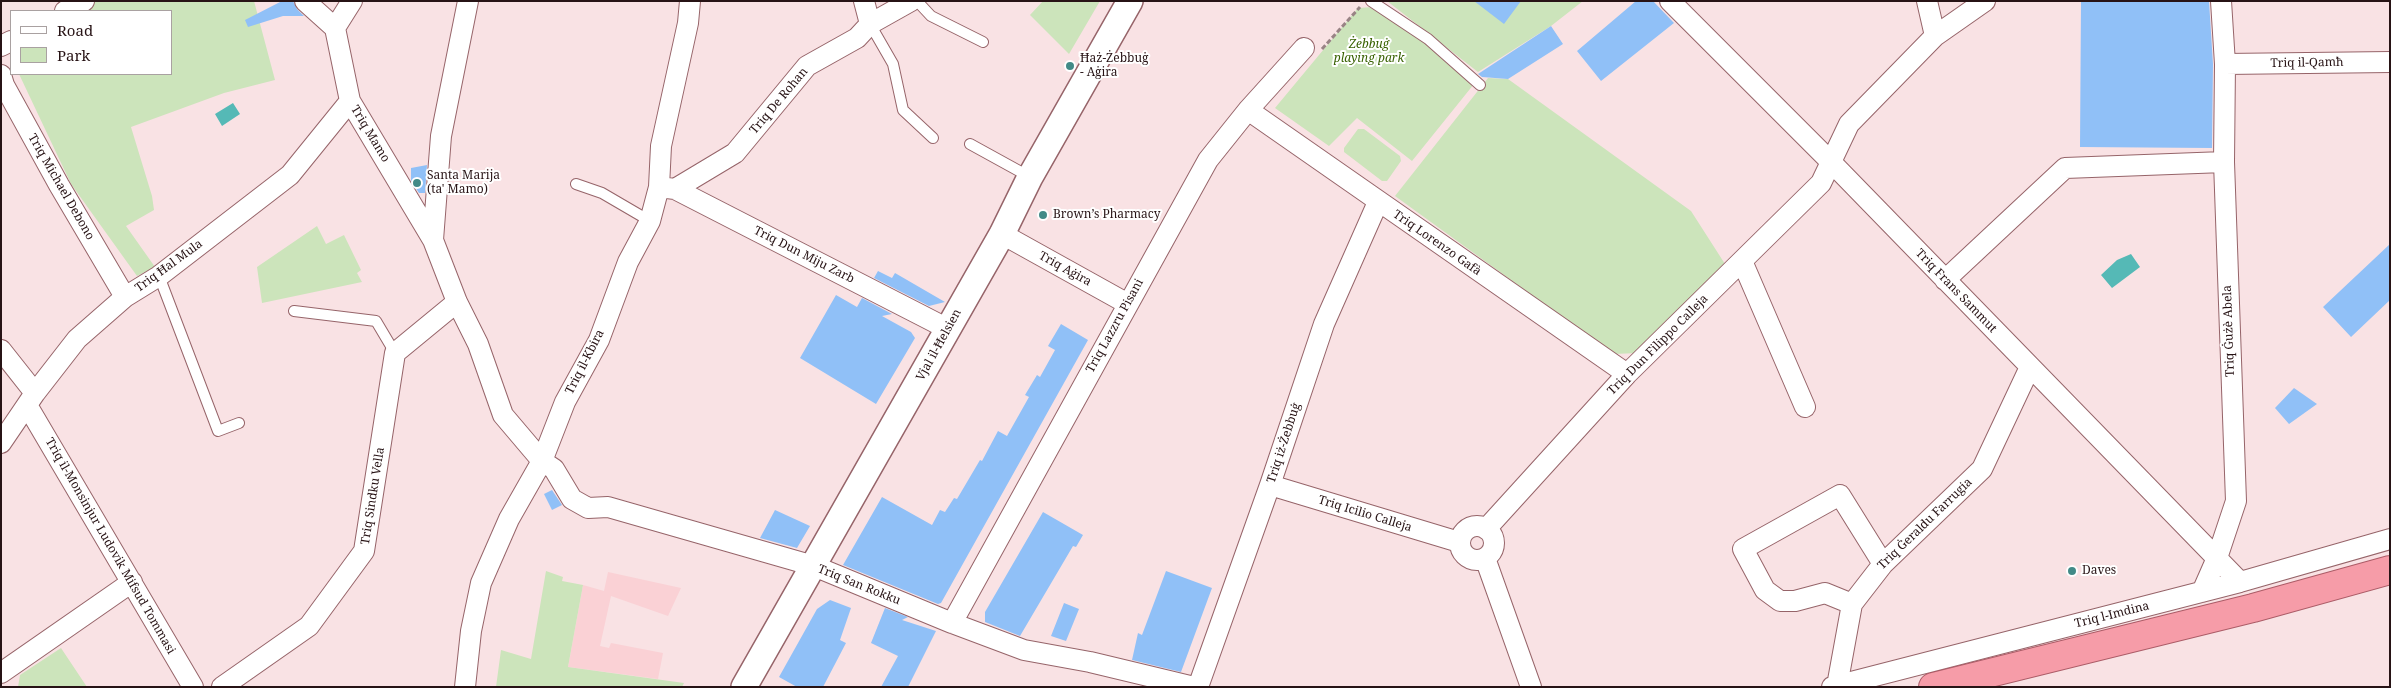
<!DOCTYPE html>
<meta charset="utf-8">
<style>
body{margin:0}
#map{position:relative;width:2391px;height:688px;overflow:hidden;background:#f9e2e4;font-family:"Noto Serif",serif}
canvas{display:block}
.frame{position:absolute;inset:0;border:2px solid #271315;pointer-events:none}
.legend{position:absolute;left:10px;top:10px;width:162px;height:65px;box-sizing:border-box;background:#fff;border:1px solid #a9a1a1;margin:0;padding:6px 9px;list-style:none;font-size:15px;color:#271315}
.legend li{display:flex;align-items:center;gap:10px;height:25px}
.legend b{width:25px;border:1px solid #a9a1a1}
</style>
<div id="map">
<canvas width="2391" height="688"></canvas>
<div class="frame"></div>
<ul class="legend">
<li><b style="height:6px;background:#fff"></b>Road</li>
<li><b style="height:14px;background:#cce4bb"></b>Park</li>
</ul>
</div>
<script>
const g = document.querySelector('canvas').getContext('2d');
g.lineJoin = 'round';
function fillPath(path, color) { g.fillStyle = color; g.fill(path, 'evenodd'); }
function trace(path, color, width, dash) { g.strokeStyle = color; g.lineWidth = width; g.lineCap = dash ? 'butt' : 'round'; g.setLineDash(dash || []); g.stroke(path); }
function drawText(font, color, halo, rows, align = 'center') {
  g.font = font + ' "Noto Serif",serif'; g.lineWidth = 4; g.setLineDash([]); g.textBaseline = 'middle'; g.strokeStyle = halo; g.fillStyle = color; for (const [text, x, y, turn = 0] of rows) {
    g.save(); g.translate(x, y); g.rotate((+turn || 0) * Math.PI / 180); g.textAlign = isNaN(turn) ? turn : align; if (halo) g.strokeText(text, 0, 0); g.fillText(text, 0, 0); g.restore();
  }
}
fillPath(new Path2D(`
 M608,572l73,16 -13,28 -57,-20 -11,50 9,2 2,-5 52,10 -5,26 -90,-12 15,-82 21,6z`), '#fad1d5');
fillPath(new Path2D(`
 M91,1h163l21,79 -51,13 -93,34 21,69 2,14 -28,16 29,41 -18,9 -66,-92 -52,-110h152v-63h-98z
 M1043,1h57l-31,53 -39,-39z
 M1387,1h196l-32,25 -73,46z
 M1373,7l56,37 45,40 -62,77 -55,-43 -28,28 -54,-38 83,-100z
 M1488,78l20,1 183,132 34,53 -86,89 -26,1 -218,-158z
 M1358,129h6l36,27 1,5 -14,20h-5l-38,-29v-4z
 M317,226l9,18 18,-9 17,35 -4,3 5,9 -100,21 -5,-36z
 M546,571l17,6 -1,4 21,4 -15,82 116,16 -2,4h-186l5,-37 30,9z
 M61,648l26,39h-69l2,-12z`), '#cce4bb');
fillPath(new Path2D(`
 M233,103l7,11 -18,12 -7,-12z
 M2131,254l9,13 -28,21 -11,-13 16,-15z`), '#55b9b6');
fillPath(new Path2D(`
 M282,1h11l4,8 7,7h-21l-35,11 -3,-7z
 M1474,1h47l-17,23z
 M1636,1h17l21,22 -73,58 -24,-30z
 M2081,1h128l4,63 -1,84 -132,-1z
 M1551,26l12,18 -55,35 -26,-2 -4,-3z
 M427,165l-2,28h-6l-8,-12v-13z
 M2390,244v56l-39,37 -28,-30z
 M878,271l14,7 3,-5 50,29 -16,4 -55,-28z
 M836,295l21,12 5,-9 30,16 -10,2 29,16 4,6 -39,66 -76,-46z
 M1061,324l27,16 -147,263 -3,1 -95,-39 39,-68 50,28 8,-15 5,2 9,-14 3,1 23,-39 2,1 16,-30 9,5 22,-39 -4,-2 12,-20 3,2 15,-27 -7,-4z
 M2294,388l23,16 -28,20 -14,-16z
 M552,490l10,15 -10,5 -8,-16z
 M775,510l35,16 -13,22 -37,-10z
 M1043,512l40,23 -7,12 -3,-1 -53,90 -35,-14v-10z
 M1166,571l46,17 -31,84 -49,-12 6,-27 4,2z
 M830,600l21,8 -11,32 6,3 -23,44h-26l-18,-10 38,-68z
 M1064,603l15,6 -13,32 -15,-5z
 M885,608l23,9 -6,3 34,11 -28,56h-27l17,-31 -27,-13z`), '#90c0f7');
const service = new Path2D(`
 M917,1l14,15 52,26
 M1371,1l57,38 52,46
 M870,24l23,40 10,46 30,28
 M970,144l60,33
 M576,184l26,9 48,28
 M159,276l59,155 21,-8
 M294,311l82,10 19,32`);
const minor = new Path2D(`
 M305,1l30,27 15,73 83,139 24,62 21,42 25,71 39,46 12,8 18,30 16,9 20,-1 206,59 138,57 72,27 66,12 104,25
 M864,1l6,23
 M1670,1l161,161 409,420
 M1927,1l8,35
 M65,11l19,-10
 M335,28l17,-27
 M1,46l10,-5
 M2225,64l165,-2
 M1,75l3,10 55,100 66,112
 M1248,110l379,264
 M659,187l16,2 273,140
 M675,189l60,-36 72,-87 50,-28 13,-14 41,-23
 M1002,234l126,70
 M433,240l8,-104 27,-135
 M1742,261l63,146
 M1945,280l120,-112 159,-6
 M1,350l34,43
 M27,405l166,282
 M1,443l34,-50 42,-54 48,-42 34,-21 131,-101 60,-74
 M1270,485l189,57
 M1460 543a17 17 0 1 1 34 0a17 17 0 1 1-34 0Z
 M1486,529l141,-155 194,-191 28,-59 86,-88 50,-35
 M1485,558l46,129
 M2202,592l15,-34 19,-57 -12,-339 1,-98 -4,-63
 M1852,604l-27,-11 -30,8h-15l-15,-11 -22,-41 97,-54 43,69
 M952,623l256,-463 40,-50 56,-62
 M1,673l131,-91
 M1837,686l15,-82 31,-40 99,-95 48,-102
 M222,687l87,-61 55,-75 31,-198 62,-51
 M465,687l6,-56 10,-48 28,-64 33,-58 23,-59 34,-62 29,-78 22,-41 9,-34 2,-41 27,-123 2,-22
 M1198,687l72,-202 54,-161 54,-122
 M1832,687l408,-105 150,-43`);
const tertiary = new Path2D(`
 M744,687l258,-453 28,-57 100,-176`);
const trunk = new Path2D(`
 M1933,687l320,-79 137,-38`);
trace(service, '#966469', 12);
trace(minor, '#966469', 22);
trace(tertiary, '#966469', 28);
trace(trunk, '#ac5c67', 30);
trace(new Path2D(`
 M1322,49l38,-42`), '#998385', 3, [5, 2.5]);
trace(service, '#fff', 10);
trace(minor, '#fff', 20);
trace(tertiary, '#fff', 25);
trace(trunk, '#f69ca8', 28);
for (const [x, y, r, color] of [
 [1070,66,5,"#428a87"],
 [417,183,5,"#428a87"],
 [1043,215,5,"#428a87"],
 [2072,571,5,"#428a87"]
]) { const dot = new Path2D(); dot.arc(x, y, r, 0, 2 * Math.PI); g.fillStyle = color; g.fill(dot); trace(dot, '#fff', 2); }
drawText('italic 12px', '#396203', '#fff', [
 ["Żebbuġ",1369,45],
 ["playing park",1369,59]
]);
drawText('12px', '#271315', '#fff', [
 ["Ħaż-Żebbuġ",1080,59],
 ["- Aġira",1080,73],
 ["Santa Marija",427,176],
 ["(ta' Mamo)",427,190],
 ["Brown’s Pharmacy",1053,215],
 ["Daves",2082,571]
], 'left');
drawText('12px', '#271315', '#fff', [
 ["Triq il-Qamħ",2307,63,-1],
 ["Triq De Rohan",779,101,-50],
 ["Triq Mamo",370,134,59],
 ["Triq Michael Debono",61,187,60],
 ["Triq Lorenzo Gafà",1437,243,35],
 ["Triq Dun Miju Zarb",804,255,27],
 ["Triq Ħal Mula",169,266,-36],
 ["Triq Aġira",1065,269,29],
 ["Triq Frans Sammut",1956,291,46],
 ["Triq Lazzru Pisani",1115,326,-61],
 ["Triq Ġużè Abela",2229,331,-92],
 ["Vjal il-Ħelsien",939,345,-61],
 ["Triq Dun Filippo Calleja",1658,345,-45],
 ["Triq il-Kbira",585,362,-63],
 ["Triq iż-Żebbuġ",1284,443,-72],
 ["Triq Sindku Vella",373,496,-81],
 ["Triq Icilio Calleja",1365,514,17],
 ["Triq Ġeraldu Farrugia",1925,524,-44],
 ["Triq il-Monsinjur Ludovik Mifsud Tommasi",110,546,60],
 ["Triq San Rokku",859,585,22],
 ["Triq l-Imdina",2112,615,-14]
]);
</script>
